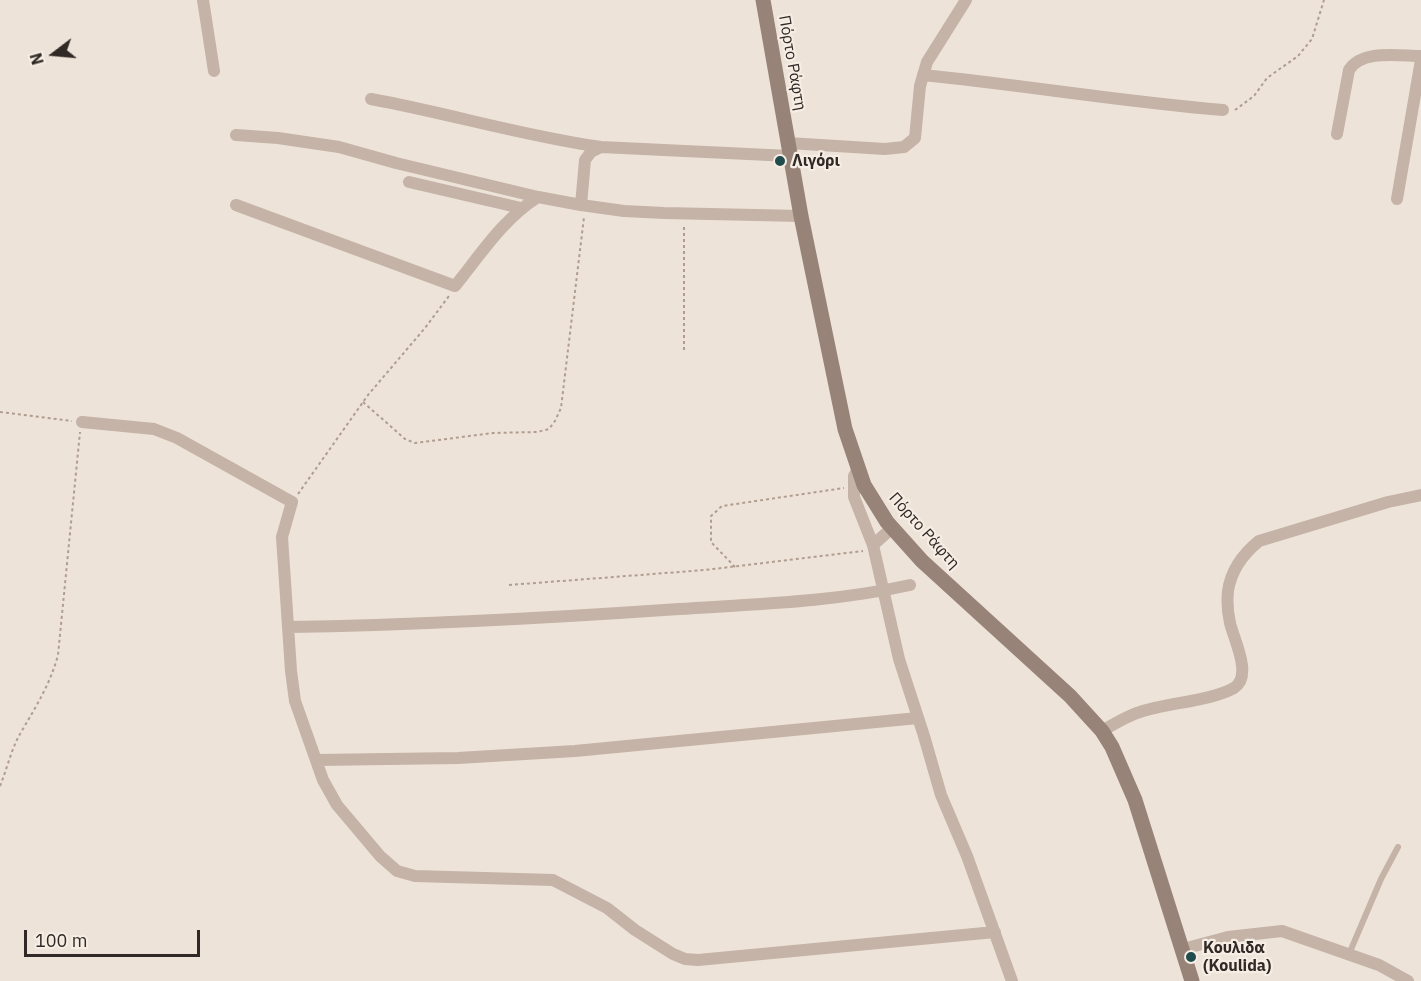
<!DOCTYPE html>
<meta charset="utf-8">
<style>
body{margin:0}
#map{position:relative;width:1421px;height:981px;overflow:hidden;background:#eee3d8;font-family:"IBM Plex Sans",sans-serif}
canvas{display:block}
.north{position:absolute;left:24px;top:24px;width:60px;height:60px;-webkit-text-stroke:4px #f6ede4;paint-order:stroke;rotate:254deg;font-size:16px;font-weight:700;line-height:24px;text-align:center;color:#312926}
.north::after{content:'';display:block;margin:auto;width:21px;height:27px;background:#312926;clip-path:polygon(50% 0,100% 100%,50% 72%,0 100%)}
.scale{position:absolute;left:24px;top:930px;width:176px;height:27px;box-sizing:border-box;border:3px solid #312926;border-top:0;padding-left:8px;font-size:18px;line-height:21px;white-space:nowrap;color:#312926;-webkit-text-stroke:4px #f6ede4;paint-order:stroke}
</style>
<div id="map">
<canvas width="1421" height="981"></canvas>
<div class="north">N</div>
<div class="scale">100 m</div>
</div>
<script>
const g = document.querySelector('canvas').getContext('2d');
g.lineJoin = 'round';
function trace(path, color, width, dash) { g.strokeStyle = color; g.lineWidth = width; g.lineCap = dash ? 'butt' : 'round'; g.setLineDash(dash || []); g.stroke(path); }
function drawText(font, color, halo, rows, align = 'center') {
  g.font = font + ' "IBM Plex Sans",sans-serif'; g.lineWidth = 4.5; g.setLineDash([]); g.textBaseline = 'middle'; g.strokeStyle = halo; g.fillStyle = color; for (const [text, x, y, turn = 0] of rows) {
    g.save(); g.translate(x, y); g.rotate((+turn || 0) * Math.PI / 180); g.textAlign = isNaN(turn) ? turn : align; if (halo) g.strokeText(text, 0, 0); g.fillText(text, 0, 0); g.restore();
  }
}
trace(new Path2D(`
 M1235,110l19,-14 13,-18 31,-22 14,-17 12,-39
 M684,350v-126
 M363,402l42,37 10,4 78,-10 44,-1 12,-3 6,-8 6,-13 23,-191
 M0,412l72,9
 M298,494l70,-99 57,-67 24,-32
 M735,567l-24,-25v-26l11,-10 122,-18
 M509,585l196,-15 158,-19
 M0,786c7,-17 11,-36 20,-52 15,-26 30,-49 38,-79l22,-223`), '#b09d90', 2, [3, 3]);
trace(new Path2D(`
 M1349,954l32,-75 17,-32`), '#c4b3a6', 6);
trace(new Path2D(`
 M203,0l11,71
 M923,75c101,10 200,27 300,35
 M371,99c77,14 152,37 230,48l189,9
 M1337,134l12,-64c13,-21 51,-14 72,-14
 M236,135l42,3 61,9 57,16 142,34
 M788,143l97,6 19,-2 11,-9 5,-52 7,-24 39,-62
 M601,147l-10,5 -6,8 -4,45 43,6 40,2 137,3
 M409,182l112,26
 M1397,199l24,-139
 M236,205l219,81c26,-32 48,-67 83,-89l43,8
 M82,422l72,7 23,9 115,64 -10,35 9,134 4,30 28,79 14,25 43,51 17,15 18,5 138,4 54,28 28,22 38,24 12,5 13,1 297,-28
 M858,469l-4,7v21l19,48 26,114 25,77 17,59 26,61 45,125
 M873,545l19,-17
 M288,627c131,-2 261,-9 391,-18 77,-5 155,-7 231,-24
 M1102,731c12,-7 25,-15 38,-19 26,-9 71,-11 94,-24 19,-12 0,-48 -4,-65 -2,-9 -3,-23 -2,-32 3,-21 15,-37 31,-50l129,-39 33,-7
 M316,760l142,-2 117,-7 343,-33
 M1183,949l45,-12 54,-6 97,34 29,16`), '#c4b3a6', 12);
trace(new Path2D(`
 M763,0l38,216 44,213 19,56 23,37 35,39 148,135 32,35 10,16 23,53 57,181`), '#978378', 15);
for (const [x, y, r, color] of [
 [780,161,6,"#204c4e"],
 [1191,957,6,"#204c4e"]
]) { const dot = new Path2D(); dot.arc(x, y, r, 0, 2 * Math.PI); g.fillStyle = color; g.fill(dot); trace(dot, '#f6ede4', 2); }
drawText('16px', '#312926', '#f6ede4', [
 ["Πόρτο Ράφτη",792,63,80],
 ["Πόρτο Ράφτη",924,531,48]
]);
drawText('bold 16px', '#312926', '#f6ede4', [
 ["Λιγόρι",792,161],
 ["Κουλιδα",1203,948],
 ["(Koulida)",1203,966]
], 'left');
</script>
